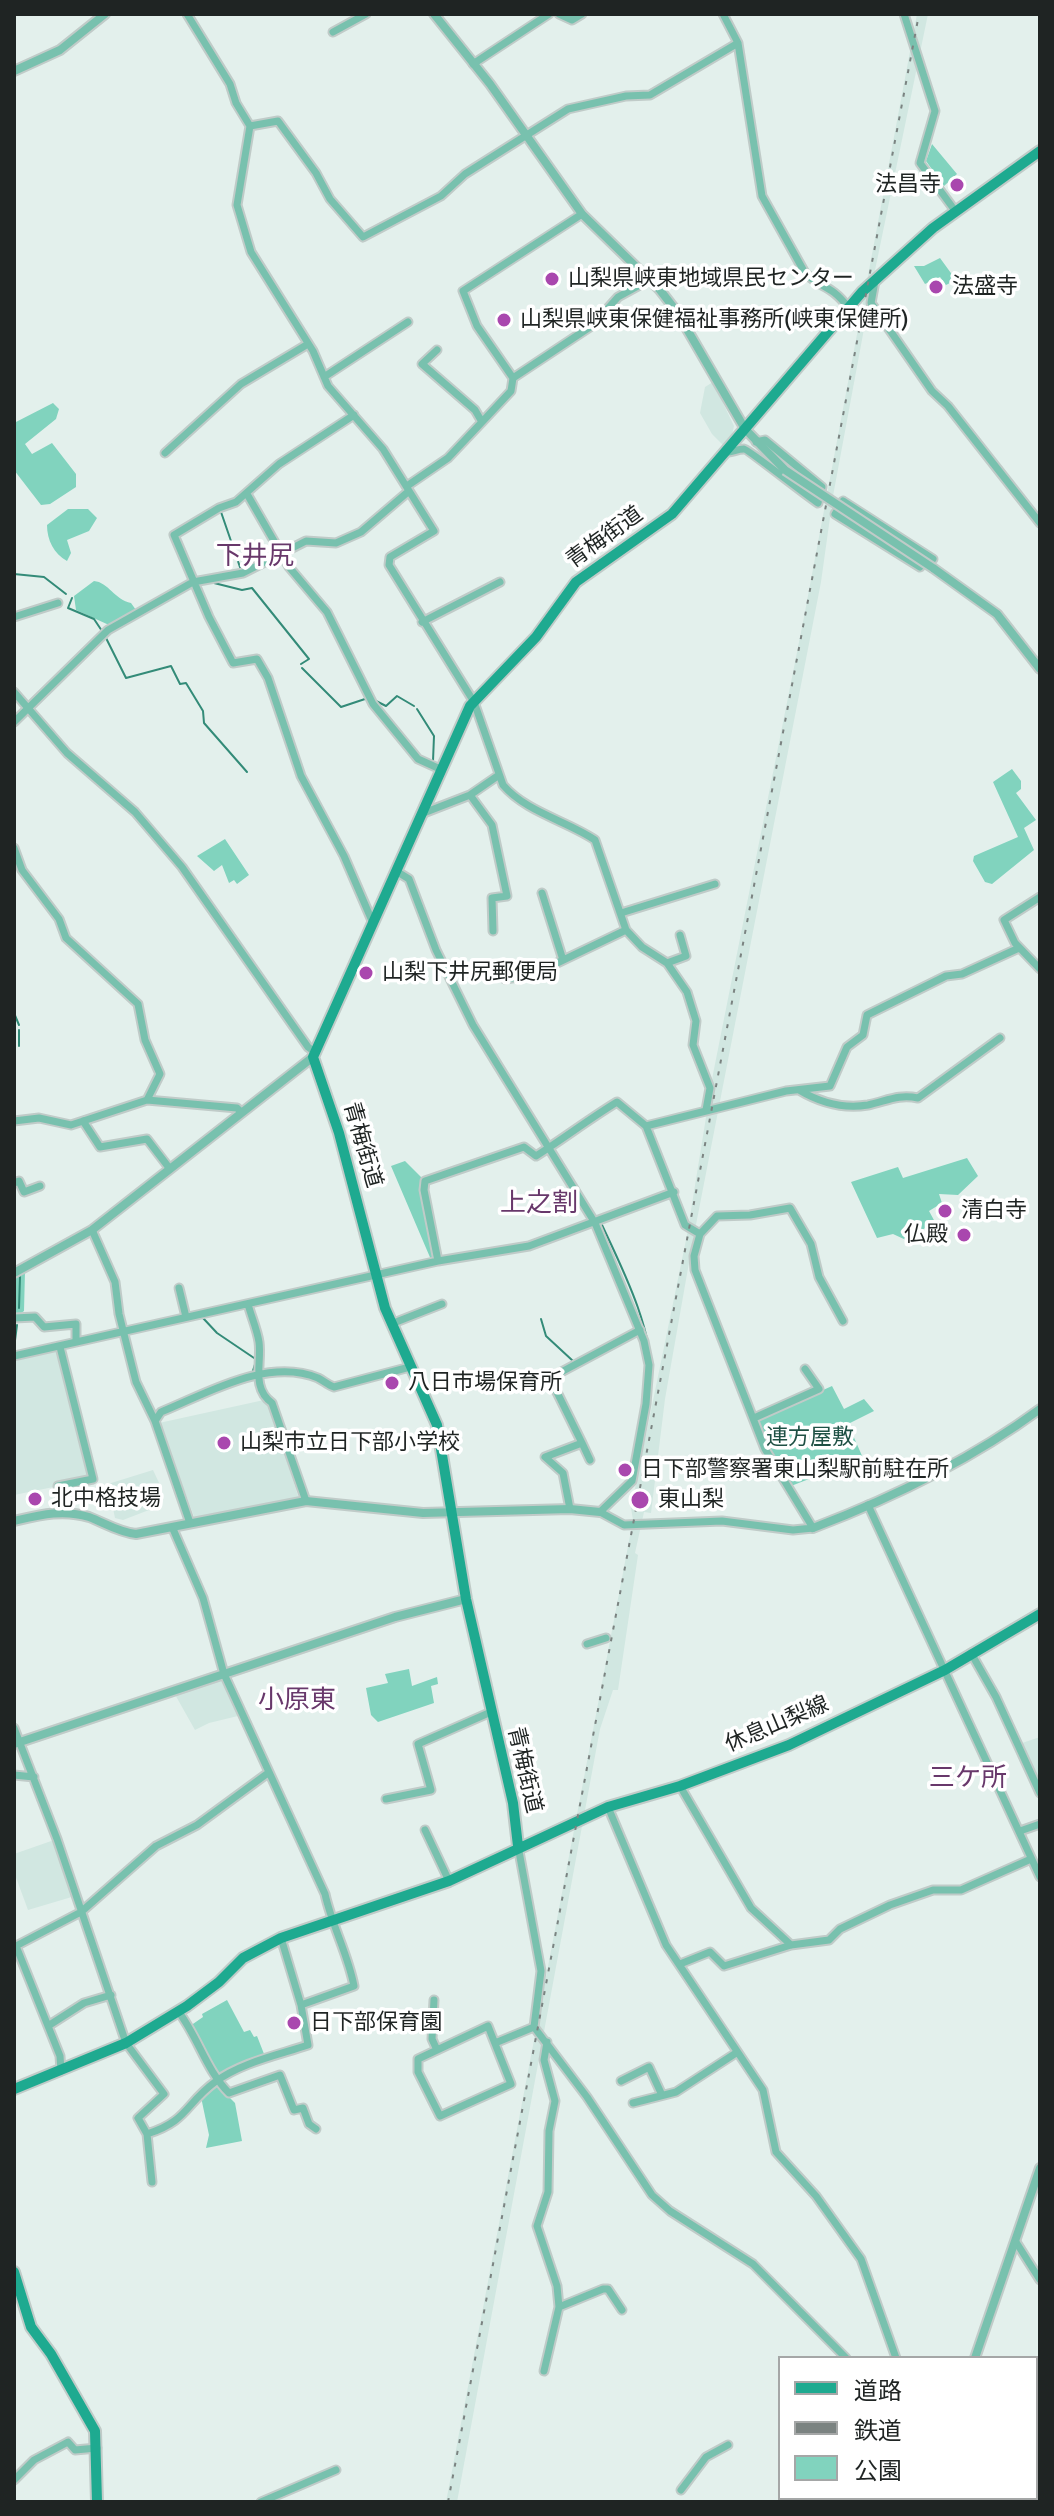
<!DOCTYPE html>
<meta charset="utf-8">
<style>
body{margin:0}
#map{position:relative;width:1054px;height:2516px;overflow:hidden;background:#e3f0ec;font-family:Signika,"Noto Sans JP",sans-serif}
canvas{display:block}
.frame{position:absolute;inset:0;border:16px solid #1f2423;pointer-events:none}
.legend{position:absolute;left:778px;top:2356px;width:260px;height:144px;box-sizing:border-box;background:#fff;border:2px solid #a5a7a7;margin:0;padding:10px 14px;list-style:none;font-size:24px;color:#1f2423}
.legend li{display:flex;align-items:center;gap:16px;height:40px}
.legend b{width:40px;border:2px solid #a5a7a7}
</style>
<div id="map">
<canvas width="1054" height="2516"></canvas>
<div class="frame"></div>
<ul class="legend">
<li><b style="height:10px;background:#1eaa90"></b>道路</li>
<li><b style="height:10px;background:#7b8381"></b>鉄道</li>
<li><b style="height:22px;background:#81d3be"></b>公園</li>
</ul>
</div>
<script>
const g = document.querySelector('canvas').getContext('2d');
g.lineJoin = 'round';
function fillPath(path, color) { g.fillStyle = color; g.fill(path, 'evenodd'); }
function trace(path, color, width, dash) { g.strokeStyle = color; g.lineWidth = width; g.lineCap = dash ? 'butt' : 'round'; g.setLineDash(dash || []); g.stroke(path); }
function drawText(font, color, halo, rows, align = 'center') {
  g.font = font + ' Signika,"Noto Sans JP",sans-serif'; g.lineWidth = 7; g.setLineDash([]); g.textBaseline = 'middle'; g.strokeStyle = halo; g.fillStyle = color; for (const [text, x, y, turn = 0] of rows) {
    g.save(); g.translate(x, y); g.rotate((+turn || 0) * Math.PI / 180); g.textAlign = isNaN(turn) ? turn : align; if (halo) g.strokeText(text, 0, 0); g.fillText(text, 0, 0); g.restore();
  }
}
fillPath(new Path2D(`
 M917,14h11l-54,261 -41,221 -12,86 -128,658 -28,159 -14,114 -7,-1 -9,41 3,2 -20,135h-5l-13,39 -143,773h-11l187,-982 -2,-12 56,-273 26,-161 91,-457z
 M713,382l21,44 -2,9 -8,11 -12,-12 -12,-21 5,-26z
 M60,1347l33,132 -79,16v-138z
 M264,1400l5,4 30,95 -104,20 -36,-96z
 M153,1470l8,17 -18,8 6,15 -26,10 -8,-2 -7,-34z
 M224,1674l18,41 -33,8 -14,7 -22,-39z
 M1040,1737v49l-18,-43z
 M57,1839l18,57 -47,14 -14,-38v-18z`), '#d1e7e1');
fillPath(new Path2D(`
 M932,144l25,30 -13,12 -18,-25z
 M940,258l16,22 -10,5 -6,-8 -15,7 -11,-18h10z
 M53,403l6,6 -3,10 -31,25 7,10 20,-11 24,31v13l-26,17 -9,1 -27,-35v-47z
 M68,509h20l9,9 -8,13 -22,9 4,13 -4,8c-13,-7 -20,-21 -20,-36z
 M94,581c14,1 21,19 37,22l5,7 -27,15 -33,-15 -2,-14z
 M1012,769l9,12v8l-5,4 20,27 -12,8 10,22 -42,34 -7,-2 -12,-21 1,-5 44,-19 -25,-55z
 M225,839l24,36 -12,9 -3,-4 -5,3 -7,-18 -8,6 -17,-15z
 M967,1158l11,18 -20,19 -19,-1 3,9 -13,8 6,11 -29,18 -13,-6 -16,4 -26,-56 47,-15 5,11z
 M405,1161l20,20 13,80 -6,1 -41,-96z
 M25,1271l-1,40 -10,7v-41z
 M832,1386l12,23 20,-10 10,12 -26,13 15,34 -72,28 -24,-38 -10,-28z
 M409,1669l3,17 25,-9 1,7 -7,2 3,17 -56,19 -7,-7 -5,-27 22,-5 -3,-9z
 M227,2000l17,32 6,-2 4,7 3,-1 9,23 -46,22 -30,-55 13,-9 -1,-3z
 M217,2085l18,18 7,38 -36,7 3,-13 -8,-38z`), '#81d3be');
trace(new Path2D(`
 M221,512l20,58
 M14,574l30,3 22,17
 M210,582l32,8 10,-2 57,71 -8,5
 M72,598l-4,10 26,11 8,12
 M105,636l21,42 45,-12 9,18 6,-1 17,28 1,12 43,49
 M302,668l39,39 24,-8
 M374,700l12,6 11,-10 17,10
 M417,709l17,27 -1,25
 M14,1013l5,12
 M19,1046v-16
 M602,1225c22,47 51,104 50,157
 M19,1308l1,-31
 M203,1318l14,15 40,27
 M541,1319l5,17 27,25
 M14,1348l3,-23
 M64,1349l9,36
 M252,1374l4,-13
 M557,1379l17,-10`), '#338b78', 2);
const minor = new Path2D(`
 M187,14l43,70 6,19 14,23 -13,79 14,47 62,99 15,35 55,63 51,82 -44,26 -1,8 85,137 29,83c23,27 64,36 92,55l31,90 16,17 25,16 20,29 9,29 -3,24 17,43 -4,22
 M559,14l13,6 10,-6
 M723,14l15,29 24,153 43,77c17,16 25,11 43,34
 M904,14l31,97 -15,52 36,49
 M333,32l33,-18
 M473,64l76,-50
 M250,126l28,-5 38,52 14,26 33,38 78,-41 24,-22 103,-65 58,-13 24,-1 88,-52
 M875,281l-4,22 61,88 16,15 92,117
 M437,350l-15,14 53,46 7,12 29,-31 2,-13 -36,-52 -14,-35 119,-77
 M324,377l84,-55
 M513,378l80,-53 25,-28 31,-17
 M354,415l-75,49 -43,38 -17,6 -45,27 35,82 24,46 24,-4 11,19 33,98 43,80 29,67
 M724,452c8,1 12,-3 20,-3 4,0 63,47 74,54l4,-16 -57,-47 -9,2
 M165,453l76,-69 67,-40
 M407,486l41,-28 34,-36
 M247,494l42,73 38,45 46,92 45,55 22,10
 M920,567l-85,-53 8,-13 90,58
 M14,617l44,-14
 M422,622l78,-40
 M14,692l53,61 68,59 47,55 126,180 8,6
 M14,722l94,-92 85,-48 50,-9 63,-32 30,2 25,-11 48,-41
 M470,795l22,30 15,71 -15,2 1,33
 M421,814l49,-19 29,-20
 M14,848l8,22 37,49 7,19 72,66 7,36 15,34 -13,26
 M396,871l13,8 27,71 37,75 122,198 49,118 5,24 -3,39 -14,77 -32,31 24,13 98,-4 71,9 20,-2 -48,-79 -70,-179 -1,-14 6,-22 -15,-9 -39,-99 -29,-24c-28,17 -54,37 -81,54l-12,-9 -99,34 -1,9 14,71
 M542,893l21,67
 M1040,897l-36,23 11,23 25,26
 M621,913l94,-29
 M667,963l19,-7 -6,-21
 M505,979l27,-4 94,-45
 M799,1090c20,12 44,19 69,15 19,-4 30,-11 50,-7l82,-60
 M14,1121l25,-3 32,7 76,-25 90,8 4,4
 M83,1121l17,26 47,-8 23,30
 M646,1126l140,-35 44,-5 17,-39 16,-12 4,-20 79,-39 16,-2 57,-26
 M14,1183l5,-2 5,11 16,-6
 M92,1230l23,52 4,32 17,68 19,39 35,102
 M700,1234l17,-18 33,-1 40,-7 21,36 8,33 24,44
 M179,1288l7,29
 M248,1304c3,12 9,25 11,38 3,21 -8,46 13,61l34,98
 M14,1318l21,-1 9,10 32,-3v18
 M391,1324l51,-20
 M60,1347l33,132 -35,7 4,26
 M14,1356l424,-95 91,-15 145,-54
 M754,1418l65,-29 -14,-20
 M155,1421l6,-9c45,-18 106,-55 157,-34 6,3 10,7 16,9l76,-20
 M582,1443l-32,-65 90,-48
 M868,1505l172,372
 M570,1509l-7,-36 -18,-16 37,-14 8,17
 M173,1529l30,69 21,76 101,220c7,32 23,60 29,92l-53,19
 M587,1644l19,-6
 M971,1653l25,44 44,96
 M14,1728l43,111 69,204 38,51 -26,24 9,16 5,48
 M14,1775l20,2
 M680,1786l71,122 40,37
 M386,1799l45,-9 -13,-46 73,-32
 M608,1807l58,138 97,145 13,62 40,44 45,63 35,99
 M425,1830l24,51
 M1020,1831l20,-7
 M518,1846l23,125 -7,56 53,70 65,98 18,16 83,53 93,94
 M16,1946l44,110 1,15
 M14,1947l67,-35 75,-66 41,-21 71,-52
 M680,1964l30,-12 14,14 67,-21 38,-5 11,-11 50,-24 43,-15h28l70,-31
 M434,2000l-2,39 5,11
 M178,2011c20,26 28,59 51,82l51,-18 14,35 9,-2 6,16 7,5
 M48,2026l36,-23 27,-8
 M488,2026l23,58 -71,32 -22,-44v-13z
 M495,2043l39,-16
 M621,2081l28,-14 12,26
 M633,2103l43,-11 60,-39
 M147,2134c41,-13 38,-30 68,-52 25,-19 63,-27 93,-37l-7,-40 -20,-67
 M1016,2242l24,38
 M559,2307l44,-18h5l14,21
 M544,2371l15,-64 -2,-21 -20,-60 11,-34 1,-61 6,-30 -11,-41 3,-18
 M1036,2385l4,-3
 M14,2480l20,-20 34,-18 7,8 22,-2
 M681,2490l25,-33 22,-12
 M960,2498l3,4
 M261,2502l75,-32
 M909,2502l4,-4`);
const tertiary = new Path2D(`
 M434,14l56,70 92,130 78,76 17,22 68,117 40,41
 M14,71l46,-21 45,-36
 M933,568l64,46 43,55
 M14,1273l78,-43 221,-173
 M14,1521c26,-6 49,-12 75,-4 16,6 29,15 47,17l170,-33 117,12 147,-4 30,3
 M813,1528c79,-30 159,-69 227,-119
 M14,1744l381,-127 71,-18
 M975,2358l65,-190
 M930,2502l1,-4`);
const secondary = new Path2D(`
 M518,1846l-5,-43 -47,-204 -29,-174 -52,-117 -46,-175 -26,-76 157,-351 66,-69 40,-55 96,-68 190,-222 71,-64 107,-77
 M14,2089l112,-46 61,-37 32,-24 24,-24 38,-20 168,-57 159,-74 72,-21 109,-41 156,-75 95,-56
 M14,2272l17,55 20,27 44,77 2,71`);
trace(minor, '#c0cbc8', 11);
trace(tertiary, '#c0cbc8', 12);
trace(secondary, '#c0cbc8', 14);
trace(minor, '#78c1ae', 7);
trace(tertiary, '#78c1ae', 8);
trace(secondary, '#1eaa90', 10);
trace(new Path2D(`
 M448,2502l471,-2488`), '#7b8381', 2, [4, 8]);
const tertiaryBridge = new Path2D(`
 M785,470l148,98`);
trace(tertiaryBridge, '#c0cbc8', 12, []);
trace(tertiaryBridge, '#78c1ae', 8);
for (const [x, y, r, color] of [
 [957,185,8,"#a947ae"],
 [552,279,8,"#a947ae"],
 [936,287,8,"#a947ae"],
 [504,320,8,"#a947ae"],
 [366,973,8,"#a947ae"],
 [945,1211,8,"#a947ae"],
 [964,1235,8,"#a947ae"],
 [392,1383,8,"#a947ae"],
 [224,1443,8,"#a947ae"],
 [625,1470,8,"#a947ae"],
 [35,1499,8,"#a947ae"],
 [640,1500,10,"#a947ae"],
 [294,2023,8,"#a947ae"]
]) { const dot = new Path2D(); dot.arc(x, y, r, 0, 2 * Math.PI); g.fillStyle = color; g.fill(dot); trace(dot, '#fff', 3); }
drawText('22px', '#1f2423', '#fff', [
 ["法昌寺",941,185,"right"],
 ["山梨県峡東地域県民センター",568,279],
 ["法盛寺",952,287],
 ["山梨県峡東保健福祉事務所(峡東保健所)",520,320],
 ["山梨下井尻郵便局",382,973],
 ["清白寺",961,1211],
 ["仏殿",948,1235,"right"],
 ["八日市場保育所",408,1383],
 ["山梨市立日下部小学校",240,1443],
 ["日下部警察署東山梨駅前駐在所",641,1470],
 ["北中格技場",51,1499],
 ["東山梨",658,1500],
 ["日下部保育園",310,2023]
], 'left');
drawText('22px', '#1f2423', '#fff', [
 ["青梅街道",605,538,-36],
 ["青梅街道",362,1145,74],
 ["休息山梨線",777,1725,-23],
 ["青梅街道",524,1770,77]
]);
drawText('22px', '#1e5044', '#fff', [
 ["連方屋敷",810,1438]
]);
drawText('26px', '#68386b', '#fff', [
 ["下井尻",255,557],
 ["上之割",539,1204],
 ["小原東",297,1701],
 ["三ケ所",968,1779]
]);
</script>
